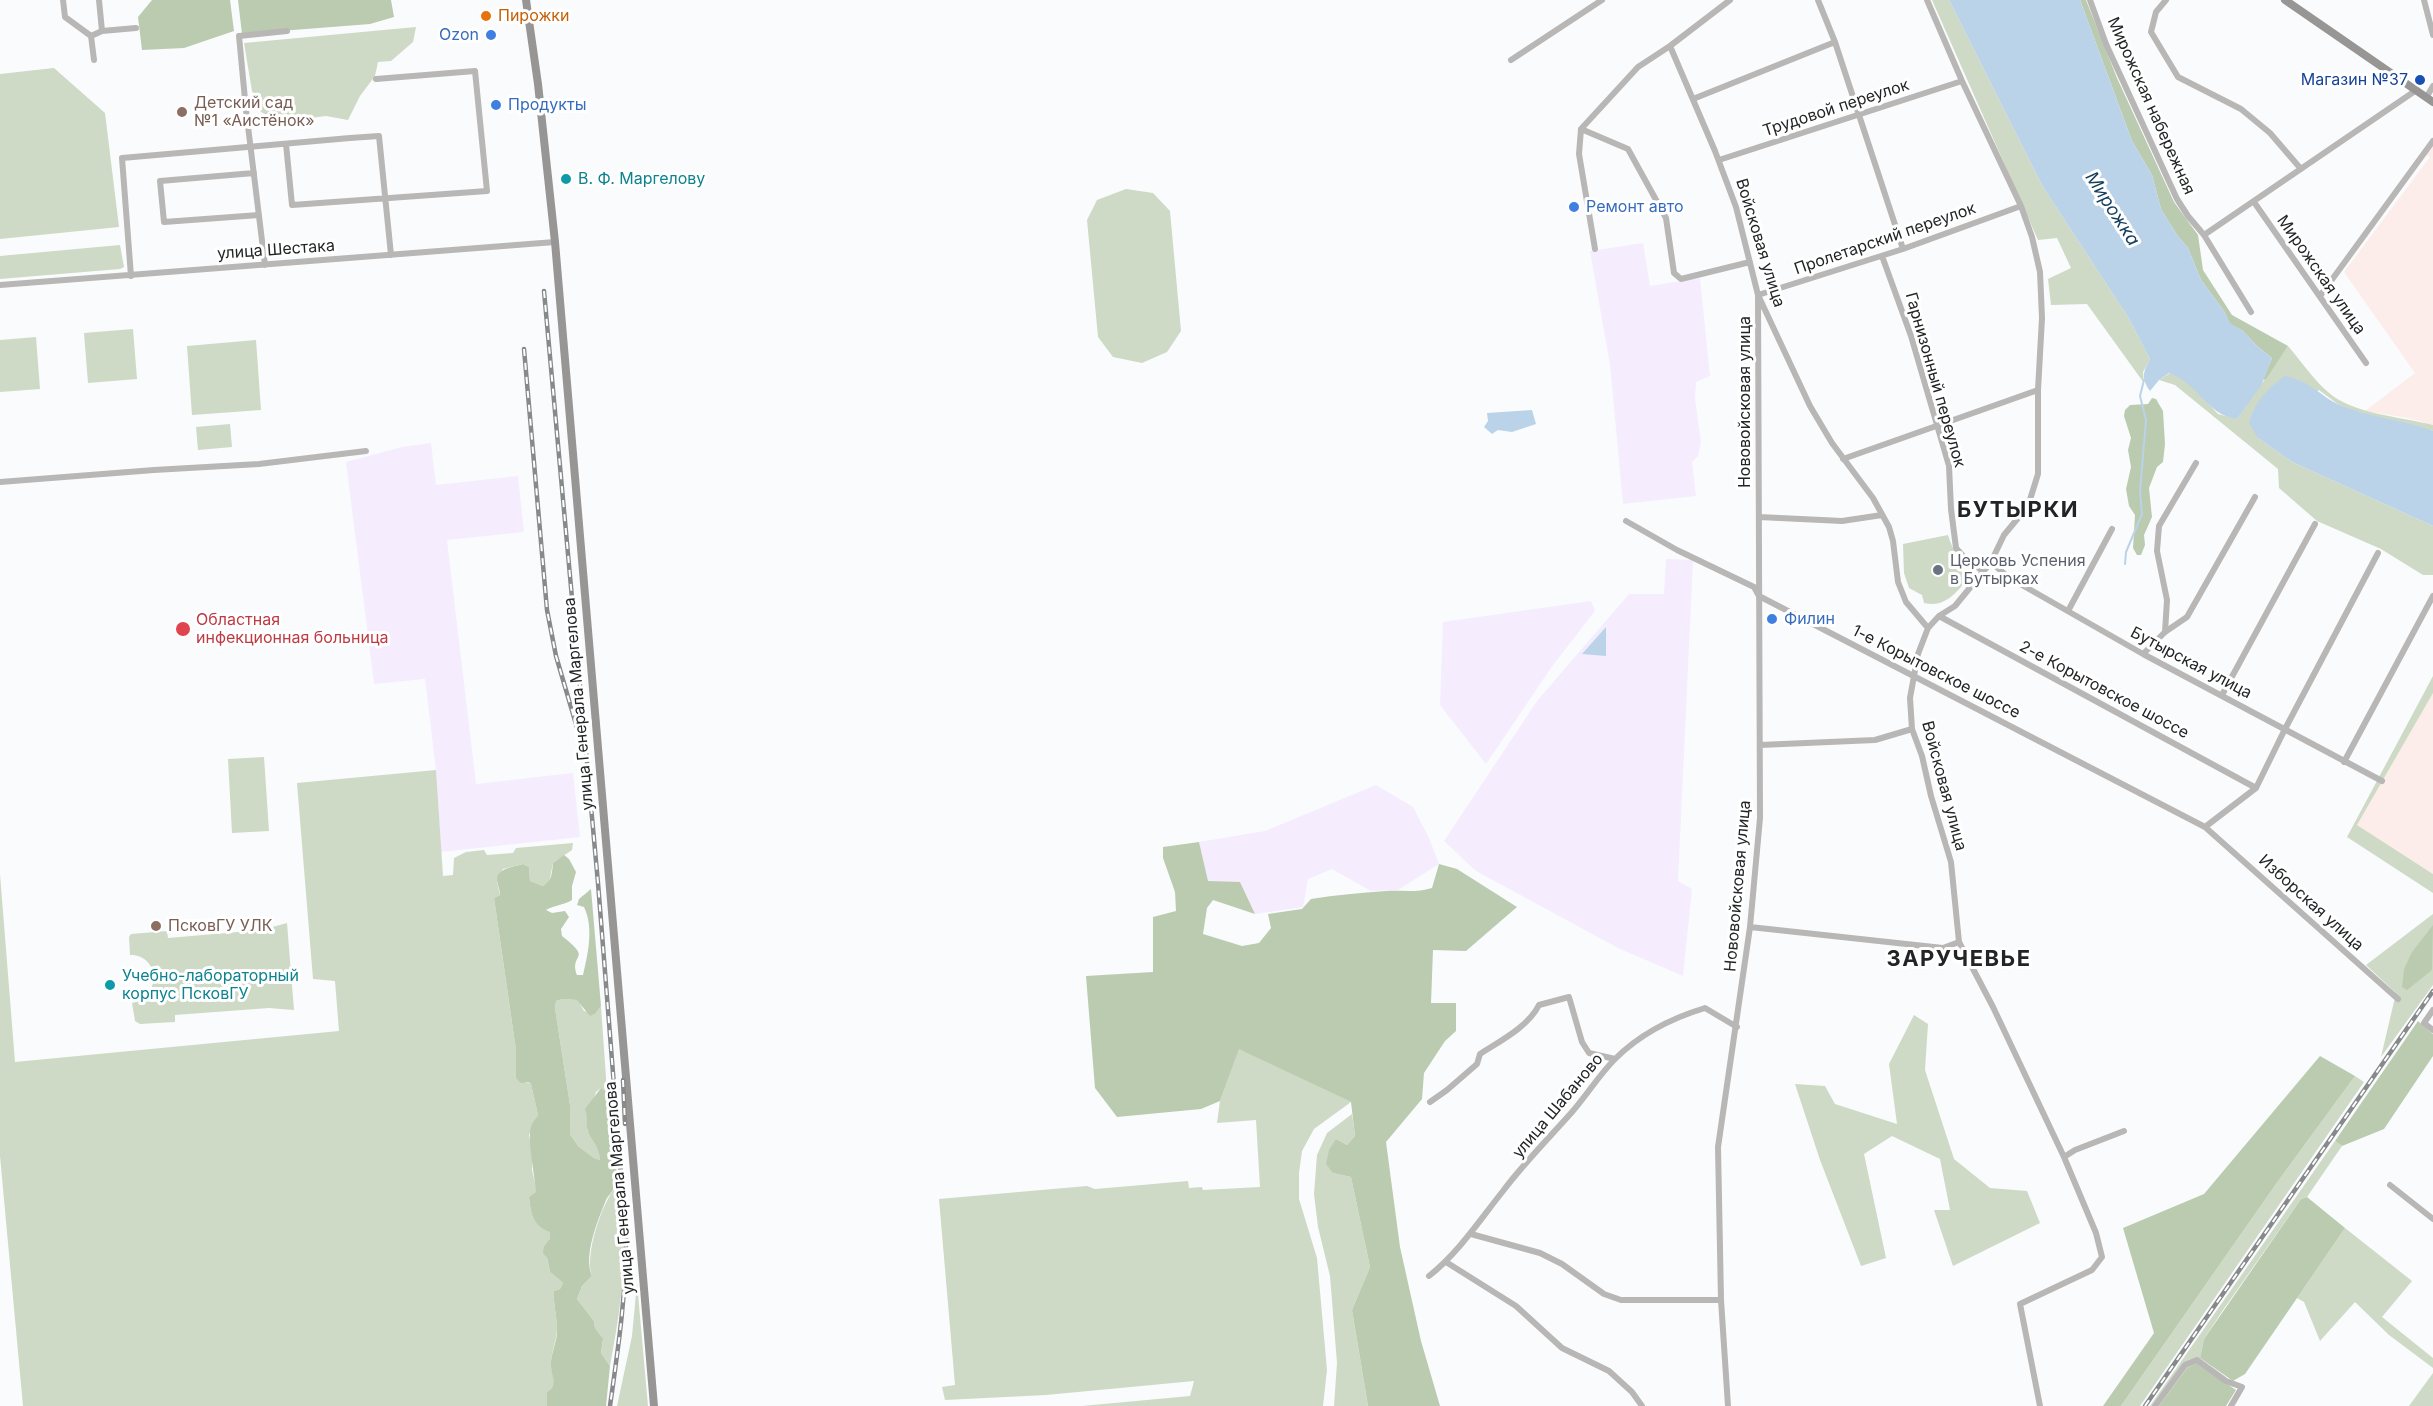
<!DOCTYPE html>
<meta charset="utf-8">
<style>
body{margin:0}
canvas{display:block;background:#f9fbfd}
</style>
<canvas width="2433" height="1406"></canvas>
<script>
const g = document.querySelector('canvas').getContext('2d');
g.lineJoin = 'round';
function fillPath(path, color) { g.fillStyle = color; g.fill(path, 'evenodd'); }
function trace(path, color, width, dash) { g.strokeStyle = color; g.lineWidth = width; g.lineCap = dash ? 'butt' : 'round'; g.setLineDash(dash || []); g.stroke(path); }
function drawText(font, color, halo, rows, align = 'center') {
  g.font = font + ' Inter,sans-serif'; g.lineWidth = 6; g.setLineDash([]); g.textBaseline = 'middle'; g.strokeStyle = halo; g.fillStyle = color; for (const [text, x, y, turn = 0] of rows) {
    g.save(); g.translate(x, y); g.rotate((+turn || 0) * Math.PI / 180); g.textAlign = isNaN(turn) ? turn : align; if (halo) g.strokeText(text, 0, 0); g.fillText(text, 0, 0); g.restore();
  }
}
fillPath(new Path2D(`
 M2433,145v280l-25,-7 -43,-7 50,-38 -71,-101 86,-115 -4,-2z
 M2433,693v181l-76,-49z`), '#fdedea');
fillPath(new Path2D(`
 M1643,243l7,43 50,-8 10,98 -14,6 -1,17 6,43 -3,14 -6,6 4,34 -73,8 -13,-139 -20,-114z
 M431,443l5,42 82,-9 6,56 -77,8 29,244 97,-11 7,64 -139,15 -5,-82 -11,-91 -51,5 -28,-222 56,-15z
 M1666,559l27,1 -15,321 14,8 -9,87 -65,-28 -142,-77 -32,-30 93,-140 92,-107h35z
 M1591,601l4,10 -42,54 -67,99 -46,-59 3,-83z
 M1376,785l37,22 16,31 10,26 -41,26 -27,1 -39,-22 -24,10 -5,28 -48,7 -15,-32h-32l-9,-40 66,-11z`), '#f5edfe');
fillPath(new Path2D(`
 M1932,0h17l94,187 85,130 22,42 -7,13 1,11 -57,-79 -36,1 -3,-26 23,-11 -14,-30 -19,2z
 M416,27l-3,15 -22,19 -13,1 -3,14 -15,20 -12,24 -22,-4 -46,6 -19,-10 -9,-21 -8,-48z
 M54,68l51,45 14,114 -119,12v-165z
 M1126,189l27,4 17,18 11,120 -14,21 -25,11 -29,-6 -15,-20 -11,-117 10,-20z
 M120,245l4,22 -4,2 -120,10v-23z
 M133,329l4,50 -49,4 -4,-50z
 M36,337l4,52 -40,3v-52z
 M256,340l5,70 -69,5 -5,-69z
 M2288,346c13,15 25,33 40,46 24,22 74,25 105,33v6l-68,-16 -26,-10 -20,-15 -61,48 34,24 141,64v49h-10l-42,-26 -64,-28 -38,-33 -1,-19 -103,-84 -16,-5 11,-7 15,6 33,35 19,5z
 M230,424l2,23 -34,3 -2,-23z
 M1948,535c5,17 12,26 26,37 -14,15 -26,37 -50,31l-2,-8 -13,-7 -5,-15 -1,-29z
 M2433,676v17l-76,132 76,49v19l-86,-56z
 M264,757l5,74 -37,2 -4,-74z
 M436,770l7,106 10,-1 1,-17 12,-6 18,-2 3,5 26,-2 3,-5 57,-5 -1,7 -19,13 -4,20 -6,3 -13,-5 -1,-14 -6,-3 -20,5 -6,13 3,13 -6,3 22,152v28l15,6 7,31 -9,20 3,14v21l5,22 -8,5c2,17 3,28 21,34v7l-6,8 6,26 13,11 -3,6 -6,2c-1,13 3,25 3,38 0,11 -7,26 -6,37 0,7 5,13 2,19 -1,4 -2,5 -6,7v14h-524l-23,-250v-282l15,188 324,-31 -4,-50 -22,-2 -16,-196z
 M2433,914v71l-52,72 15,-64 -30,-28z
 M287,923l7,87 -25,-2 -94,7v7l-35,2 -5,-3 -3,-18c32,-8 26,-49 -2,-48l-1,-18 2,-3 36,-3 1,7 93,-8z
 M563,999l15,1 6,11 12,2 5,-7 6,86 -6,-4 -5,4 -8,24 -1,14 12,17 1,13 -6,-2 -16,-12 -8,-12v-29l-15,-97 1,-7z
 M1914,1015l14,9 -3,46 29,89 36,29 37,3 13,32 -87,43 -19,-56h16l-10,-51 -48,-23 -28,18 22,104 -25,8 -41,-106 -25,-76 30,2 10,18 62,20 -8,-60z
 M1239,1048l112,54 -37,27 -12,22 -3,22v26l18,59 10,112 -4,36h-241l108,-10 4,-15 -148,14 -101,5 -3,-13 13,-2 -16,-186 148,-13 8,3 93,-8 1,7 13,-1 1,3 57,-3 -4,-67 -39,3 3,-22z
 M2355,1076l9,6 -224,324h-19l155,-222z
 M1352,1114l3,22 -8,9 -11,-6 -3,34 18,4 19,90 -18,43 16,96h-34l3,-43 -7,-87 -12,-49 -4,-33 3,-39 10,-22z
 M2335,1141l7,5 -35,51 -6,2 -78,111 -19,29 -4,19 -3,5 -10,5 -28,38h-9z
 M616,1187c15,59 5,120 -6,179l-9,-13 2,-13 -8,-12 -1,-7 -17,-22 5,-13 10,-10c-8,-20 10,-74 24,-89z
 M2345,1228l67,53 -30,36 51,41v10l-44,-33 -34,-33 -35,39 -16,-39 -7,-4z
 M637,1283l11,123h-31l15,-70z
 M2433,1373v33h-24z`), '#cedac6');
fillPath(new Path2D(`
 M152,0h78l4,31 -50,17 -42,2 -4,-33z
 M238,0h153l3,17 -24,7 -128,10z
 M2080,0h6l31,78 57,124 24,33 5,35 29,45 56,31 -22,33 -3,1 9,-22 -15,-12 -14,-15 -13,-7 -6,-13 -23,-31 -13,-32 -11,-13 -16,-26 -9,-34 -20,-34z
 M2152,398l4,1 7,12 2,33 -2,18 -6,5 -8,21 3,29 -8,18 1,10 -4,10h-4l-4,-7 2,-33 -6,-9 -3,-17 5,-22 -3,-17 3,-12 -7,-22 1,-6 5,-5 18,-1z
 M1199,842l9,39 32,1 15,32 -42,-14 -6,8 -4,26 39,12 17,-3 12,-15 -3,-14 34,-5 9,-10c25,-4 49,-6 75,-8 16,-1 30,2 46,-3l7,-24 18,5 60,38 -51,44 -33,-1 -2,53h25v28l-11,10 -21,32 -2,26 -36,43 14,105 21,94 19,65h-72l-16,-96 18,-43 -19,-90 -18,-4 -7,-9 3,-14 7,-11 11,6 8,-9 -4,-34 -112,-53 -19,52 -19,8 -84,8 -22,-29 -9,-112 67,-4v-55l23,-6 -1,-19 -12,-34v-11z
 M564,855l5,4 7,13 -4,14v14c-8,5 -17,5 -26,10l6,3 13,-2 4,6 -8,12 1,7c32,25 7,16 15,39h6c5,-21 11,-47 1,-68l-7,-2 2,-6 12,-10 10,117 -5,7 -6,3 -13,-16 -14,-1 -7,2 -1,7 15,97v29l8,12 16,12 6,2c-1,-17 -11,-21 -13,-32 -1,-7 1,-12 -2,-19l16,-21 6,4c4,21 12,73 9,92 -1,6 -7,10 -10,16 -8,20 -23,55 -14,76l-10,10 -5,13 17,22 1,7 8,11 -2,14 9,13 -4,40h-59v-14c4,-3 5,-3 6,-7 2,-6 -2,-12 -2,-19 -1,-12 7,-25 6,-37 0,-13 -4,-25 -3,-38l6,-2 3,-6 -13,-11 -3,-14 -4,-5 1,-7 6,-8v-6c-18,-7 -19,-18 -21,-35l7,-5c-1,-16 -9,-52 -5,-65 1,-5 5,-8 7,-12l-7,-31 -3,-2 -7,1 -5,-5v-28l-22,-152 6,-3c0,-6 -3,-11 -3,-16 1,-11 17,-12 26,-15l6,3 1,14 13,5c9,-5 9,-13 10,-23z
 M2433,925l-1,45 -25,20 -5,-3 2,-18 8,-17z
 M2418,1021l15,13v22l-49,73 -42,17 -7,-5z
 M2320,1056l35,20 -79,108 -155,222h-18l51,-73 -31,-105 81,-34z
 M2307,1197l38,31 -100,146 -12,7 -33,-23 4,-19 97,-140z
 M2197,1363l39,27 -10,16h-67l28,-38z`), '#bbcbb0');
fillPath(new Path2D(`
 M1949,0h131l52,141 20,34 9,34 16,26 11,13 13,32 23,31 6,12 13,8 14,15 15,12 -11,28 -24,33c-31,-4 -37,-35 -68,-46l-10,7 -9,11c-9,-13 -7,-19 0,-32l-22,-42 -85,-130z
 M2285,376c26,5 37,22 57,30 30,12 62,14 91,25v95l-141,-64 -34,-24 -9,-15c6,-22 18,-34 36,-47z
 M1532,410l4,14 -24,8 -14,-2 -6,4 -8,-7 4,-6 -1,-8z
 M1606,627v29l-24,-2z`), '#bad3e9');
trace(new Path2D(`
 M2125,564l1,-12 16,-38 -2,-23 6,-71 -6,-24 4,-16`), '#bad3e9', 2);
trace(new Path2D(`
 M63,0l2,17 26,19 11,-5 34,-3
 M99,0l3,31
 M1818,0l17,42 68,207
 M1927,0l35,81 59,125 11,31 8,35 2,46 -4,72v84l-10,32 -24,29 -13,27 -36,44 -16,10 -11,12 -10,26 -8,44 2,31 10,27 9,40 20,66 8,80 34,65 71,150 32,76 6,24 -10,13 -72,34 20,102
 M2090,0l16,44 71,155 11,17 16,19 47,77
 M2166,0l-10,12 -5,20 27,45 63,32 29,24 31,36
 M2424,0l9,35
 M91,36l3,24
 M1670,46l45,105 21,56 22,88 52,111 22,37 41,55 16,29 4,14 5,41 8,20 22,26
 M1511,60l91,-60
 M2426,98l7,-12
 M1693,99l142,-57
 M1581,129l47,20 38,69 8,55 7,6 69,-17
 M286,144l6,61 195,-14 -12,-120 -99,8
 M1719,160l243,-79
 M254,173l-94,8 4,41 95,-7
 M2254,202l112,161
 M2204,235l211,-144
 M1595,249l-16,-95 2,-25 57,-62 32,-21 60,-46
 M1882,256l29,80 38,130 2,43 5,39 7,8 21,16
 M265,265l-19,-155 -7,-74 48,-5
 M131,276l-9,-118 228,-20 29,-2 12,119
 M0,285l555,-43
 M1758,295l145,-46 118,-43
 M2320,296l113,-155
 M1843,459l195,-69
 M0,482l154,-12 105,-6 107,-13
 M1759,517l83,4 40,-6
 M1626,521l51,29 77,37 5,9 446,231 193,172
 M1991,562l17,15 135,77 239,127
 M2068,611l44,-82
 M1939,616l317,172
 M2165,632l2,-32 -10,-49 2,-25 37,-63
 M2143,654l22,-22 22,-15 68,-120
 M2222,695l93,-171
 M1760,745l115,-5 37,-11
 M2344,762l89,-166
 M2205,827l51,-39 29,-59 93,-176
 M1750,927l193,21 16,-6
 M2433,1010l-9,13 9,7
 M1430,1102l17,-12 30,-26 3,-10c20,-13 48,-27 59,-49l30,-8 13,45 7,11 26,6
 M2064,1157l11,-7 49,-19
 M2390,1185l43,34
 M1471,1234l69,19 22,11 42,30 17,6h100
 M1446,1262l70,44 46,42 47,23 23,21 10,14
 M1429,1276c30,-24 50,-55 74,-85 21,-28 46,-53 69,-79 15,-17 27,-37 43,-53 25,-25 57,-41 90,-51l32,19
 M1728,1406l-7,-106 -3,-153 32,-220 10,-109 -2,-523
 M2155,1406l30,-41 12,-5 29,21 16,6 -11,19`), '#b8b7b6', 6);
trace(new Path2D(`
 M526,0l12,84 17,158 99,1164
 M2285,0l148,102`), '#989695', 8);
const rail = new Path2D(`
 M544,291l54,592 28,355c0,59 -8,111 -16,168
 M524,349l23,261 9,46 22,75
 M623,1080l2,44
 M2145,1406l288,-415`);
trace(rail, '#88898a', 4.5);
trace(rail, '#fff', 2, [7]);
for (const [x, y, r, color] of [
 [486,16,6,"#e8710a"],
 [491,35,6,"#3f7fe0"],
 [2420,80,6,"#1a4fb4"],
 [496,105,6,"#3f7fe0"],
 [182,112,6,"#8d6e63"],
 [566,179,6,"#0f9aa8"],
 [1574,207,6,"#3f7fe0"],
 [1938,570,6,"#6b7280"],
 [1772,619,6,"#3f7fe0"],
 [183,629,8,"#e0444e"],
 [156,926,6,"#8d6e63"],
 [110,985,6,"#0f9aa8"]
]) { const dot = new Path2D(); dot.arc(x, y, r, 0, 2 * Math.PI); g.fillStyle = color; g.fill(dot); trace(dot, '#fff', 2); }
drawText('16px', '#c56008', '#fff', [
 ["Пирожки",498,16]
], 'left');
drawText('16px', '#366cbe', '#fff', [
 ["Ozon",479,35,"right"],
 ["Продукты",508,105],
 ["Ремонт авто",1586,207],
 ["Филин",1784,619]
], 'left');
drawText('16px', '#164399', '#fff', [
 ["Магазин №37",2408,80]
], 'right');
drawText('16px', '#785e54', '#fff', [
 ["Детский сад",194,103],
 ["№1 «Аистёнок»",194,121],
 ["ПсковГУ УЛК",168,926]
], 'left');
drawText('16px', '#232425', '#fff', [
 ["Мирожская набережная",2151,106,66],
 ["Трудовой переулок",1836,108,-18],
 ["Пролетарский переулок",1885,239,-19],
 ["Войсковая улица",1760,243,73],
 ["улица Шестака",276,250,-4],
 ["Мирожская улица",2321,275,55],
 ["Гарнизонный переулок",1935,380,74],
 ["Нововойсковая улица",1745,402,-90],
 ["Бутырская улица",2191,663,28],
 ["1-е Корытовское шоссе",1936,672,27],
 ["2-е Корытовское шоссе",2104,690,28],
 ["улица Генерала Маргелова",579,704,-95],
 ["Войсковая улица",1944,786,75],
 ["Нововойсковая улица",1738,886,-85],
 ["Изборская улица",2311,903,42],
 ["улица Шабаново",1558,1106,-50],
 ["улица Генерала Маргелова",620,1188,-95]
]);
drawText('16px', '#0d838f', '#fff', [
 ["В. Ф. Маргелову",578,179],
 ["Учебно-лабораторный",122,976],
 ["корпус ПсковГУ",122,994]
], 'left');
drawText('16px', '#5b616d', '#fff', [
 ["Церковь Успения",1950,561],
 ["в Бутырках",1950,579]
], 'left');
drawText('16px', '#be3a42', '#fff', [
 ["Областная",196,620],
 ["инфекционная больница",196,638]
], 'left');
drawText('italic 18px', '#143e5d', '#fff', [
 ["Мирожка",2112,209,57]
]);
g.letterSpacing = '1.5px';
drawText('bold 22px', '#232425', '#fff', [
 ["БУТЫРКИ",2018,510],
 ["ЗАРУЧЕВЬЕ",1959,959]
]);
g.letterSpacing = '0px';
</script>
